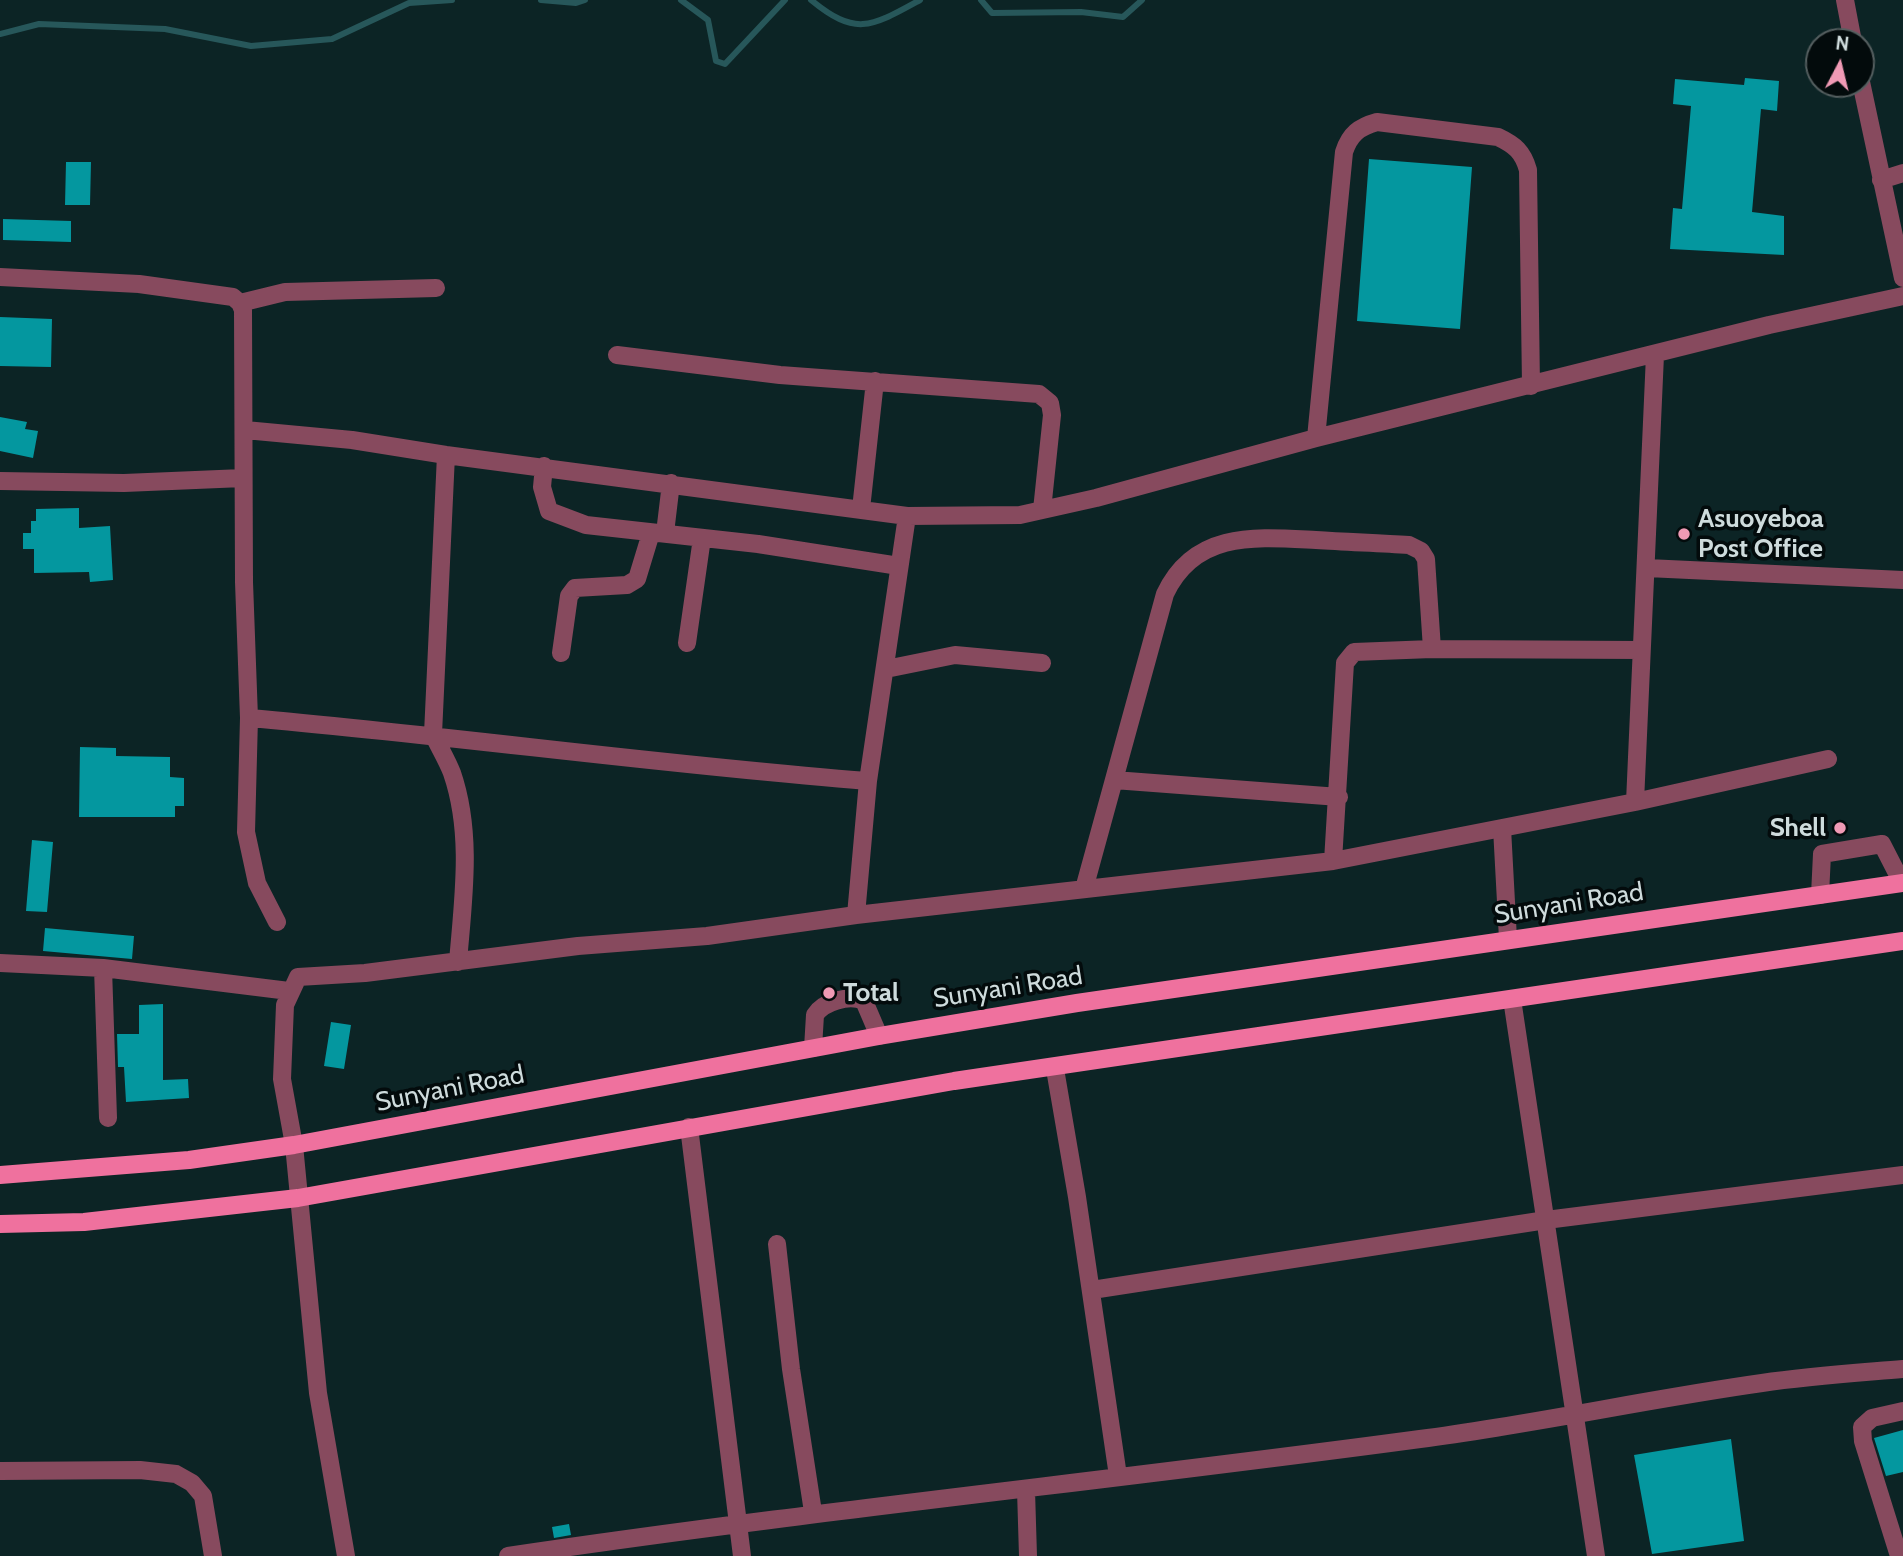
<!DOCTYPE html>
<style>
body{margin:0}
#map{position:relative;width:1903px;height:1556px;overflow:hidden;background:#0c2425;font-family:Cabin,sans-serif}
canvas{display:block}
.north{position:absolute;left:1805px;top:28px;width:70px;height:70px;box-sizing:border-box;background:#030b0c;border:2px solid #545e5f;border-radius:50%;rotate:7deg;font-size:19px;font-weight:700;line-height:28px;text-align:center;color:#cedbdc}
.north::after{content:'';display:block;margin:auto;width:24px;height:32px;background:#f09ab5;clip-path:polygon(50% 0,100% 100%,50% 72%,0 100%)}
</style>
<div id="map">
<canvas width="1903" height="1556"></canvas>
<div class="north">N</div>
</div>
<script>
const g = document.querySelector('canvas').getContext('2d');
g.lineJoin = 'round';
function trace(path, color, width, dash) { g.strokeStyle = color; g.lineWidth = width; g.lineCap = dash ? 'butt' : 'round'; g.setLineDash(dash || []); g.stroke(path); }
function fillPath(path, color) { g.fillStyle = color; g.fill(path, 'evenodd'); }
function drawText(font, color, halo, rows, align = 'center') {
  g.font = font + ' Cabin,sans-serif'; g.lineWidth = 7; g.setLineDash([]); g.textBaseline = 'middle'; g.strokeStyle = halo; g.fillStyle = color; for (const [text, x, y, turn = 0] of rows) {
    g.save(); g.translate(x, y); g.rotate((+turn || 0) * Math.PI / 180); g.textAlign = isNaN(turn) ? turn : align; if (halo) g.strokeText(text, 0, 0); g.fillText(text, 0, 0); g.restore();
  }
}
trace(new Path2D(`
 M541,0l35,3 9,-3
 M681,0l27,20 8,41 9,3 60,-64
 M811,0c45,37 60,27 109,0
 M981,0l11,13 89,-1 42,5 19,-17
 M0,34l39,-10 126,5 86,17 81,-7 77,-36 43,-3`), '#27575a', 6);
fillPath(new Path2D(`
 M1745,78l34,3 -2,30 -16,-2 -9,103 32,4v39l-114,-6 3,-41 9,1 9,-103 -18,-2 2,-25 69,6z
 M1369,159l103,8 -12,162 -103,-8z
 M66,162h25l-1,43h-25z
 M3,219l68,2v21l-68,-2z
 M0,317l52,2 -1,48 -51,-1z
 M0,417l27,5 -2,7 13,2 -5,27 -33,-7z
 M79,508v20l31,-2 3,54 -23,2 -1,-10 -55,1v-24h-11v-16h8v-12h5v-12z
 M80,747l36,1v8l54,1v20l14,1v28h-9v11h-96z
 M32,840l21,2 -6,70 -21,-1z
 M45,928l89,8 -2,23 -89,-8z
 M163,1004v76l25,-1 1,19 -63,4 -2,-35h-6l-1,-33h22v-29z
 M331,1022l20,3 -7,44 -20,-3z
 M1903,1430v42l-17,4 -12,-38z
 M1731,1439l13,102 -92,13 -18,-99z
 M569,1524l2,11 -17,3 -2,-11z`), '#04979f');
trace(new Path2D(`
 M1845,0l8,42
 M1861,82l42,196
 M1881,180l22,-7
 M0,277l139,7 94,13 7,6 45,-11 151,-4
 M240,303l3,7 1,272 5,136 -3,114 11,51 20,39
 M617,355l163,20 259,19 11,9 2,12 -10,95
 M245,430l107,10 94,15 461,61 113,-1 76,-17 220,-60 453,-113 134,-29
 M1316,438l28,-286c6,-18 15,-25 33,-30l121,15c17,8 25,15 30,33l3,216
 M446,455l-13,279c6,13 14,26 19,39 21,61 11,127 6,189
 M544,466l-2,21 7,24 37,14 172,19 141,22
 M0,481l124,2 119,-5
 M861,509l14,-128
 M665,533l6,-50
 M1647,568l256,12
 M687,643l15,-105
 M561,653l8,-57 6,-8 52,-3 10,-6 14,-46
 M886,669l69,-14 87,8
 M249,718c207,18 412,47 619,63
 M1114,780l225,17
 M1635,802l20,-447
 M1502,828l6,111
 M1333,861l12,-198 9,-11 78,-3 209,1
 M1084,889l81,-295c30,-64 92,-57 151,-54 31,2 62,3 93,5l12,6 5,8 6,90
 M1820,895l2,-41 60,-10 20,39
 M856,915l12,-134 39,-265
 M0,963l103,5 186,23
 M103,968l5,150
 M1512,999l84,557
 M813,1048l2,-33c8,-13 34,-21 49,-14l15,35
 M1055,1069l22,128 41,279
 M689,1127l53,429
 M777,1244l14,125 22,143
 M1092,1290l454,-70 357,-45
 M0,1471l140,-1 36,4 16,9 11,13 10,60
 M1026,1490l2,66
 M346,1556l-28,-163 -24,-248 -12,-66 3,-74 13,-28 67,-4 213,-27 129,-10 149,-21 477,-54 302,-59 193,-43
 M508,1556c303,-45 608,-76 912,-117 115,-15 228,-40 342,-56 47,-7 94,-10 141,-14
 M1899,1556l-36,-115 -1,-14 10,-9 31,-7`), '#874a5e', 18);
trace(new Path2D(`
 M0,1175l189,-15 105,-15 585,-109 198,-33 826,-120
 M0,1224l84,-2 214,-24 656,-117 949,-140`), '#ef719e', 18);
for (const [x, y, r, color] of [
 [1684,534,7,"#f09ab5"],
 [1840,828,7,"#f09ab5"],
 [829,993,7,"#f09ab5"]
]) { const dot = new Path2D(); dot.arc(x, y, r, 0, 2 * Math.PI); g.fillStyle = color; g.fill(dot); trace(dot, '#030b0c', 2.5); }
drawText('bold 26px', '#cedbdc', '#030b0c', [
 ["Asuoyeboa",1698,519],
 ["Post Office",1698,549],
 ["Shell",1826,828,"right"],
 ["Total",843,993]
], 'left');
drawText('26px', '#cedbdc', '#030b0c', [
 ["Sunyani Road",1569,904,-9],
 ["Sunyani Road",1008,988,-9],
 ["Sunyani Road",450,1089,-11]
]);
</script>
